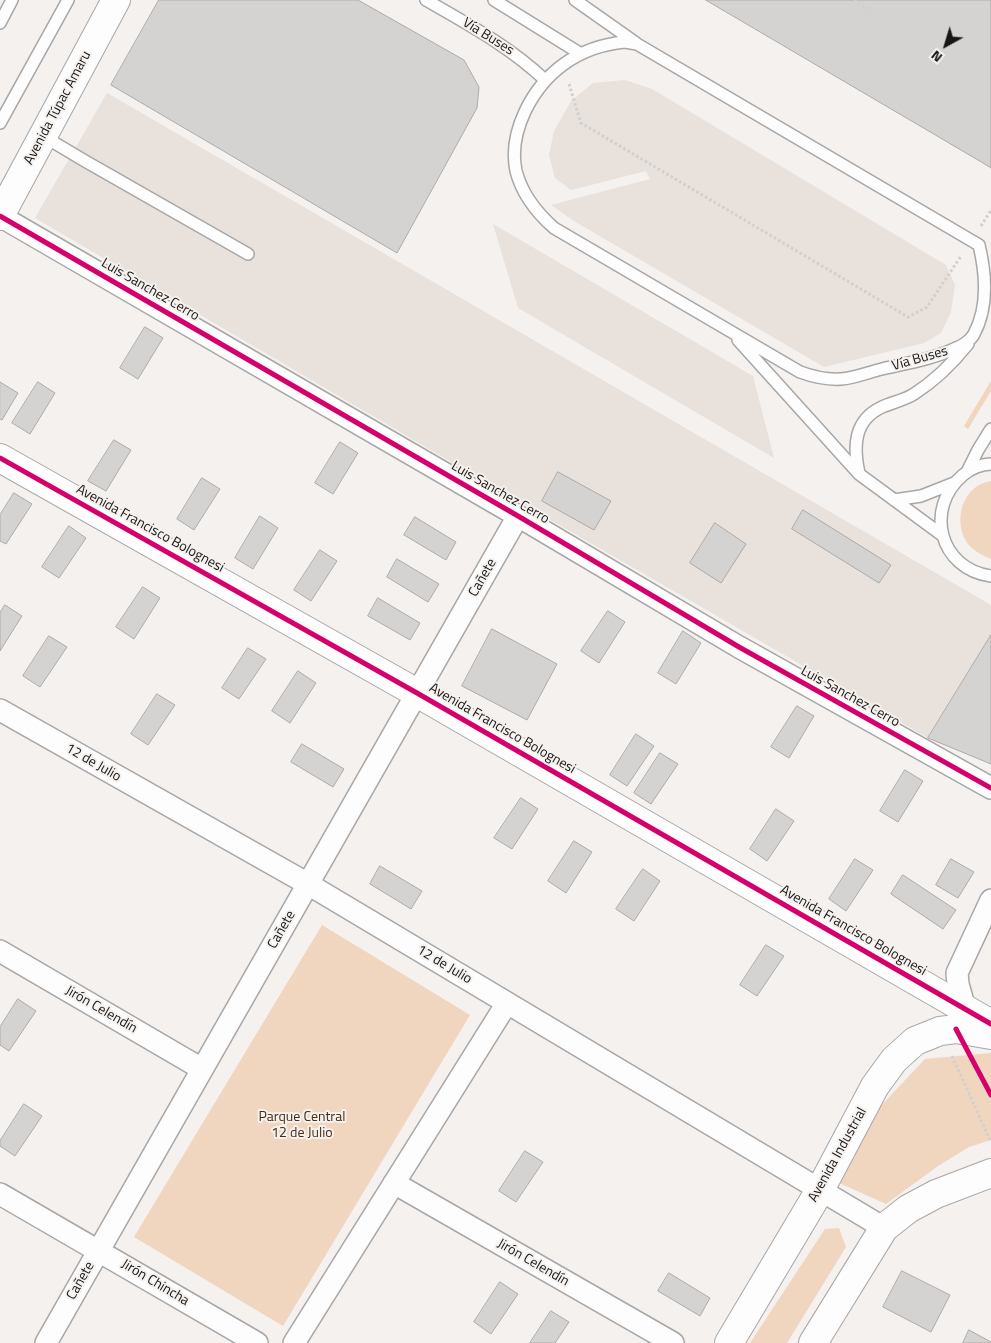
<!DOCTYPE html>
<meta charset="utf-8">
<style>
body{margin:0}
#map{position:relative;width:991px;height:1343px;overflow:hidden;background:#f4f1ef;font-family:"Titillium Web",sans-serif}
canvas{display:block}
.north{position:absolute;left:921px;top:20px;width:50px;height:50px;-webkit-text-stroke:4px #f5f1ee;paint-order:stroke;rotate:219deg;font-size:14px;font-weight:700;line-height:20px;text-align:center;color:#171615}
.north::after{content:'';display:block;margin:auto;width:18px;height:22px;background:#171615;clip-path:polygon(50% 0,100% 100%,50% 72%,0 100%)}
</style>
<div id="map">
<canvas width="991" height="1343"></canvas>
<div class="north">N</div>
</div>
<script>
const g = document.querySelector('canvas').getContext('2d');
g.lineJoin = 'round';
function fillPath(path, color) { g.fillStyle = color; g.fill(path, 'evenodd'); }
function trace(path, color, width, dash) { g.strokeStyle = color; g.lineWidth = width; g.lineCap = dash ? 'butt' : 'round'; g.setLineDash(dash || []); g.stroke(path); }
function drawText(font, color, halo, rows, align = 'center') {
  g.font = font + ' "Titillium Web",sans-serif'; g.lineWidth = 4; g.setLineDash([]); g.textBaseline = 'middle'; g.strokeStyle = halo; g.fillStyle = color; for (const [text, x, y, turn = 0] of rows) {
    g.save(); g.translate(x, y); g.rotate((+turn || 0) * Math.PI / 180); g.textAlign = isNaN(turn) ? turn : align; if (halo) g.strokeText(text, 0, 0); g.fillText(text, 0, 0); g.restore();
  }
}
fillPath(new Path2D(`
 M625,80l27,9 294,176 9,20 -4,27 -10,21 -17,10 -100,24 -250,-146 -23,-16 99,-26 -4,-8 -75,19 -16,-12 -6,-23 5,-24 17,-30 22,-18z
 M107,93l884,512v30l-63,103 -405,-234 -488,-286z
 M493,224l260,152 21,82 -256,-150z`), '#e8e1dc');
fillPath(new Path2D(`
 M991,381v10l-23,38 -4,-3z
 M991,481v78c-9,-4 -17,-8 -23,-15 -16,-22 -6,-59 23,-63z
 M322,925l148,90 -187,311 -149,-89z
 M991,1053v87l-22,7 -31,19 -52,38 -49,-22 39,-71 49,-52z
 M839,1228l7,19 -59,96h-37l75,-114z`), '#f0d5bf');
const building = new Path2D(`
 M159,0h199l106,60 15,27 -2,21 -80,145 -286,-168z
 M706,0h285v168l-8,-5z
 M145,327l18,11 -25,41 -18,-11z
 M0,382l18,11 -16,27 -2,-1z
 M38,382l17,11 -25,41 -18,-11z
 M114,440l17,10 -25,41 -18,-10z
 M340,442l18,11 -25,41 -18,-11z
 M558,472l53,29 -17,29 -52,-29z
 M202,478l18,11 -26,41 -17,-11z
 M14,493l18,11 -26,40 -6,-3v-26z
 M803,510l88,55 -12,18 -87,-54z
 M260,516l18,12 -25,41 -18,-11z
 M415,517l41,25 -10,18 -42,-25z
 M715,523l31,21 -25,39 -31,-20z
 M69,526l17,12 -27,40 -17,-11z
 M320,550l17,11 -26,40 -17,-11z
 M397,559l42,25 -11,18 -41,-25z
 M143,587l17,11 -26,41 -18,-12z
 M378,598l42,25 -10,17 -42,-24z
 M5,605l17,11 -22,35v-38z
 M608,611l17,11 -26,41 -18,-12z
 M492,629l65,35 -30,56 -65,-34z
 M683,631l18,12 -25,41 -18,-11z
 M991,635v129l-63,-26z
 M49,636l18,11 -27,40 -17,-11z
 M248,648l18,11 -27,40 -17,-11z
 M298,671l18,12 -26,40 -18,-12z
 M157,694l18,11 -27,40 -17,-11z
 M797,706l17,10 -25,42 -18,-11z
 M636,734l18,12 -27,40 -17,-11z
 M302,744l42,25 -11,18 -42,-25z
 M660,753l18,11 -27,40 -17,-11z
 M905,770l18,11 -25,41 -18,-11z
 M521,798l17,11 -26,40 -18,-11z
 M776,809l18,12 -27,40 -17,-12z
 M574,841l18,11 -26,41 -18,-12z
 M855,859l18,11 -27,41 -17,-12z
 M951,859l23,13 -16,26 -22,-13z
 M380,866l42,25 -11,18 -41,-25z
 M643,869l17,12 -26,40 -18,-12z
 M903,875l53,35 -13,19 -52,-35z
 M766,945l18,11 -27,40 -17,-11z
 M18,999l18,12 -27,40 -9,-6v-18z
 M24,1104l18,12 -27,40 -15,-10v-5z
 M525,1151l18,11 -27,40 -17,-11z
 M902,1271l48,24 -19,37 -48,-25z
 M669,1273l41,25 -10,18 -42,-25z
 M500,1282l18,12 -27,40 -17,-12z
 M551,1311l18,11 -14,21h-25z
 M969,1330l22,12v1h-28z`);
fillPath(building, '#d5d3d1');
trace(building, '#acaba9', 1);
const lane = new Path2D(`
 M426,0c43,25 83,46 119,80
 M494,0l87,54
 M575,0l61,43
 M0,23l12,-23
 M625,42l12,2 342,201c7,29 10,61 -5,89 -3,6 -12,12 -18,14 -23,11 -49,15 -74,21 -13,3 -27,9 -41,10 -15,1 -27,-2 -41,-7l-246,-144c-17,-15 -32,-34 -38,-57 -8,-39 16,-84 48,-107 18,-13 39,-20 61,-22z
 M0,123l68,-123
 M43,136l42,25 163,93
 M738,340l121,134 83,61
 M991,464c-10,0 -21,5 -28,11 -39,33 -24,94 28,101
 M968,470l10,-20 13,-21
 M859,473c-6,-27 -5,-53 23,-66 11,-5 23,-7 32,-13 22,-14 38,-30 54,-50
 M894,500l27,-4 33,-13`);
const street = new Path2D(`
 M0,216l518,300 221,131 252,141
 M0,710l308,174 576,344
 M0,951l202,118
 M965,1009l-7,-25 -1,-11 34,-73
 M394,1183l279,160
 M0,1194l257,149
 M46,1343l472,-827
 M294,1343l213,-340`);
const secondary = new Path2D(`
 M0,458l417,235 574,331
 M729,1343l91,-153 55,-104 19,-26 21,-19 25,-10 16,-2 35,6
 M813,1343l71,-115 24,-19 28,-15 55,-21`);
const primary = new Path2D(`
 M0,216l116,-216`);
trace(lane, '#a9a7a6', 14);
trace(street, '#a9a7a6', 24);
trace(secondary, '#a9a7a6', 30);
trace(primary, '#a9a7a6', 30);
trace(new Path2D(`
 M854,0l14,10
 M569,84l12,39 327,194 19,-10 34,-51
 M981,226l10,-16
 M952,1056l39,86`), '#d0d0d0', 3, [2.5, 2.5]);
trace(lane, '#fdfdfd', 11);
trace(street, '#fdfdfd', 21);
trace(secondary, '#fdfdfd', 28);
trace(primary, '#fdfdfd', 28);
trace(new Path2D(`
 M0,216l518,300 221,131 252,141
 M0,458l417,235 574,331
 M956,1029l35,66`), '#d6006c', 5);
drawText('14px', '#171615', '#f5f1ee', [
 ["Vía Buses",488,37,32],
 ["Avenida Túpac Amaru",58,108,-62],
 ["Luis Sanchez Cerro",150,290,30],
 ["Vía Buses",920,359,-16],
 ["Luis Sanchez Cerro",500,493,30],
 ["Avenida Francisco Bolognesi",150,529,29],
 ["Cañete",483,578,-60],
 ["Luis Sanchez Cerro",850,697,29],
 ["Avenida Francisco Bolognesi",502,729,30],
 ["12 de Julio",93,763,30],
 ["Cañete",282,930,-60],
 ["Avenida Francisco Bolognesi",853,931,30],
 ["12 de Julio",444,965,31],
 ["Jirón Celendín",101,1010,30],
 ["Avenida Industrial",838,1155,-61],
 ["Jirón Celendín",533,1263,30],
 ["Cañete",81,1281,-60],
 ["Jirón Chincha",155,1283,31]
]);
drawText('14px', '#482b10', '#f5f1ee', [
 ["Parque Central",302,1118],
 ["12 de Julio",302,1134]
]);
</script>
